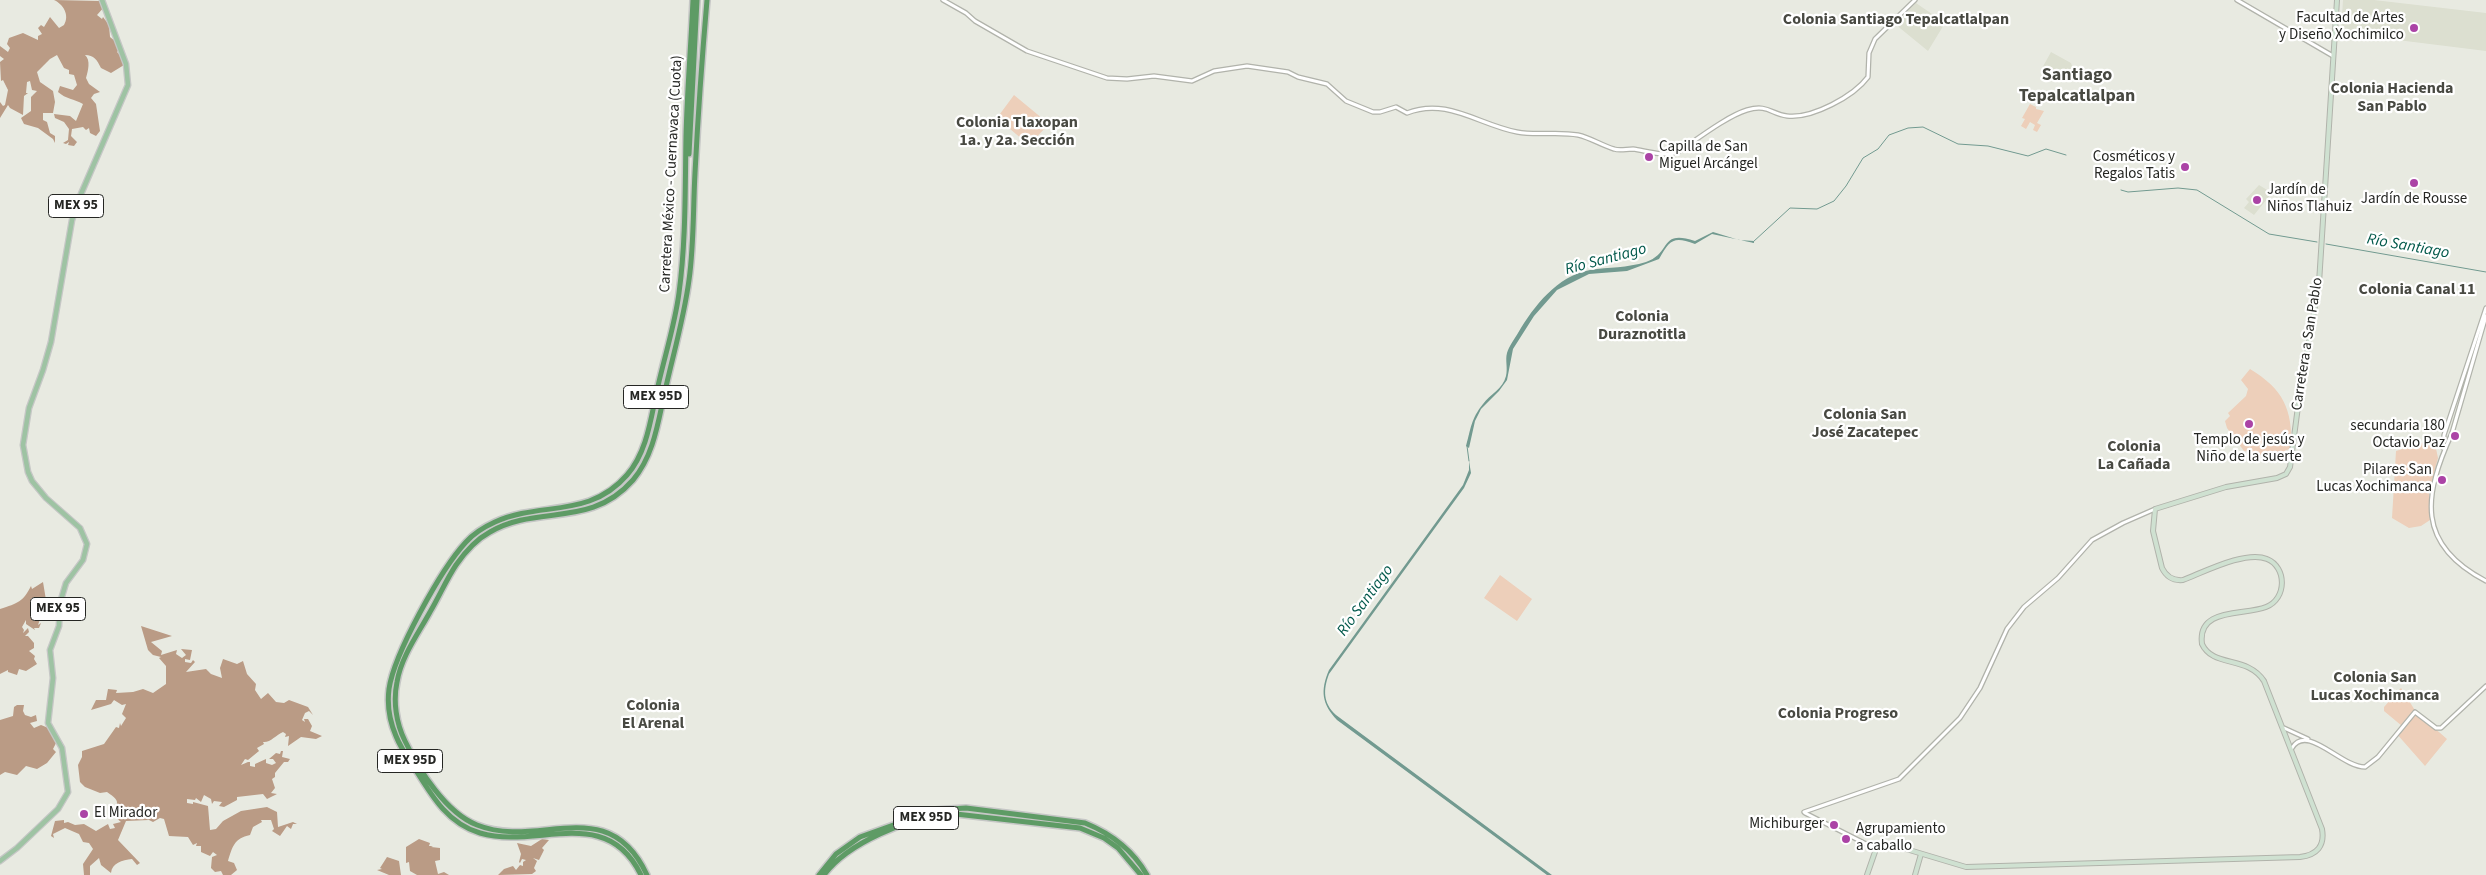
<!DOCTYPE html>
<meta charset="utf-8">
<style>
body{margin:0}
canvas{display:block;background:#e8eae1}
</style>
<canvas width="2486" height="875"></canvas>
<script>
const g = document.querySelector('canvas').getContext('2d');
g.lineJoin = 'round';
function fillPath(path, color) { g.fillStyle = color; g.fill(path, 'evenodd'); }
function trace(path, color, width, dash) { g.strokeStyle = color; g.lineWidth = width; g.lineCap = dash ? 'butt' : 'round'; g.setLineDash(dash || []); g.stroke(path); }
function drawText(font, color, halo, rows, align = 'center') {
  g.font = font + ' "Source Sans 3",sans-serif'; g.lineWidth = 4.5; g.setLineDash([]); g.textBaseline = 'middle'; g.strokeStyle = halo; g.fillStyle = color; for (const [text, x, y, turn = 0] of rows) {
    g.save(); g.translate(x, y); g.rotate((+turn || 0) * Math.PI / 180); g.textAlign = isNaN(turn) ? turn : align; if (halo) g.strokeText(text, 0, 0); g.fillText(text, 0, 0); g.restore();
  }
}
fillPath(new Path2D(`
 M2343,0h31l112,13v38l-145,-18z
 M1916,3l29,20 -17,28 -33,-27z
 M2051,52l20,11 1,3 -8,16 -23,-12z
 M2259,185l13,8 -18,22 -10,-7 5,-6 -3,-3z`), '#dcdfd0');
fillPath(new Path2D(`
 M1014,95l35,29 -20,21 -32,-27z
 M2030,104l6,3v2l8,2 -7,12 4,2 -4,7 -4,-2 2,-5 -5,-3 -4,7 -5,-3 4,-7 -3,-1z
 M2250,369c33,20 43,40 41,79l-25,12 -5,-5 -6,2 -3,-5 -8,-1 -17,-23 -2,-7 5,-5 -2,-3 18,-17 2,-7 -7,-9z
 M2434,439l4,19 -9,34 1,28 -9,6 -12,2 -17,-10 4,-67z
 M1500,575l32,24 -15,22 -33,-23z
 M2401,688l15,24 31,27 -22,27 -29,-33 6,-7 -18,-15v-4z`), '#edcfba');
fillPath(new Path2D(`
 M54,0l46,1 5,5 -8,9 5,4 1,-2 6,8 1,12 6,5 3,8 -2,2 4,4 3,9 -13,8 -10,-5c-4,-8 -7,-13 -16,-13 6,5 3,16 1,23l3,6 11,8 -6,2 -3,4 5,6 4,27 -4,5 -6,-3 -1,-5 -3,2 -3,-3 -11,2 -1,7 6,6 -3,4 -6,-1 1,-3 -3,2 -3,-1 5,-3 1,-11 -5,-7 -9,-4 -1,-4 16,2 6,5 7,-17c-9,-5 -17,-5 -25,-12l2,-6 13,4 4,-5 -3,-10 -5,-1v-4l-5,-2 -7,-13 -7,4 -13,13 3,10 13,9 2,11 -2,11h-10v7l4,2 3,11 5,3v7l-2,-4 -15,-11 -14,-4 -3,-6 10,-7v-14l6,-6 -5,-1 -2,-9 -3,1 -1,11h2l-4,3 -1,19 -13,-7 -2,-3 -8,13v-16l3,4 2,-1 3,-15 -5,-10 -2,1 -1,-19 4,-3 -4,-3v-10l8,6 2,-4 -3,-4 2,-6 14,-5 15,7v-4l4,-2 -4,-6 3,-3 3,2 6,-10 9,11 5,-3c6,-10 -1,-21 -10,-25z
 M43,582l3,18 -6,2 -2,6h7l-2,4 10,5 -13,2 -2,6 3,-2 -2,5h-5l1,2 -9,-6v-4l-4,7 2,3 -1,3 5,-5 1,4 -4,4h3l6,7v5l-5,3 6,5 -1,3 3,5 -11,7 -7,-2 -2,6 -9,-3v-2l-8,4v-65c18,-6 23,-7 31,-23l1,3z
 M141,626l31,10 -21,6 11,9 -1,4 16,-5 -1,4 6,4 4,-3 -5,-6 11,1 -2,10 -5,-1v3l6,1 2,-3 2,2 -9,10 20,-3 5,5 11,4 -2,-10 3,-9 14,5 6,-3 4,13 9,10 -1,6 6,9 7,-6 8,9 8,1 5,-3 19,7 5,8 -4,-4 -4,2 -3,7 3,2 -1,-3h4l4,7 -2,5 12,5 -6,3 -15,-2 -13,9 1,-10 -4,1 1,-3 -3,-2c-7,3 -13,11 -20,10l1,2 -7,4 2,3 -11,9 -3,-1 -4,6 7,-3h2v4l5,1v-3l11,-5v4l6,2 4,-2 -3,-4h-4l7,-6 4,1 1,-3h2l-1,6 8,2 -2,3h-4l-9,11v4l-3,2 3,9 -4,5 6,1 -10,5 -4,-5 -26,3v3l-13,7 -5,-1 3,-4 -8,-1 -2,3 -1,-5 -7,-4 -3,7 -5,-4 -1,2 -8,-1v4l6,1v-2l15,4 2,24 6,-1 7,-8 18,-10 26,-4 10,5 1,15 15,-5 4,2h-4l-2,5 -4,-3 -7,10 -8,-5 2,-2 -3,-9h-10l1,2 -9,5 -3,8c-16,3 -18,13 -22,26l6,2 3,7 -6,5h-8l-2,-4 -6,1 -4,-4 1,-11 5,-2 -4,-3 -3,4 -9,-4v-6h-5l1,-3 -4,2 -5,-8 -19,-1 -5,-17 -4,-1 -7,4 -4,-2 -23,1 -8,19 22,23 -3,2 -5,-6c-10,1 -20,4 -21,14l-10,-8 -2,-7 -9,8v9h-6l-1,-11 10,-15 -4,-6 -6,-1 -4,-8 -14,-6 -12,6 1,4 -3,-2 4,-15 9,-1v3l4,-1 7,3 9,-1 12,7 12,-7 2,5 5,-1 -2,-4 8,-2 -6,-5c0,-16 8,-14 -8,-25l-7,1 -15,-6 -5,-5 -2,-17 4,-8v-6l22,-7 12,-17 3,1 1,-5 1,3 5,-8 -4,-4 4,-10 -4,1 -8,-5 -3,4 -20,6 5,-10h10l2,-11 9,1 -1,3 17,-1 10,-3 10,4 13,-9v-18l-7,-8 2,-1 -8,-2 -5,-5z
 M17,705h7l-1,6 2,4 6,2 5,-2 1,6 -7,2 4,5 7,-3 10,4 5,14 -3,6 3,3 -9,11 -10,6 -11,-3 -9,9 -12,-3 -5,3v-55l13,-4 1,-9z
 M419,839l11,4 -1,3h4l-2,1 9,1v12l-5,1 3,13 6,-2 5,3h-32l-7,-4 -1,-9 -3,1v-16z
 M542,839l7,1 -7,8 2,2 -5,10 -6,-2 4,3 -3,7 2,3 -4,3 -34,1 6,-6 9,-3 3,4 4,-5 3,1v-4l3,-2 -4,-1 -2,4 -1,-1 2,-8 -4,-11 14,3z
 M387,857l12,4 2,14h-12l-12,-5 5,-1 -2,-1z`), '#ba9b85');
fillPath(new Path2D(`
 M1713,232l26,8 15,1v2l-42,-9 -17,10c-22,-8 -25,-4 -36,15l-32,12 -38,3 -32,16 -23,26 -21,33 -6,31 -8,11 -18,18 -6,12 -6,27 -3,-2c5,-18 5,-27 17,-42 7,-10 20,-15 23,-28 2,-8 -1,-16 1,-23 2,-7 7,-13 11,-20 16,-27 39,-57 72,-63 19,-3 37,-2 56,-8 26,-9 13,-33 49,-21z
 M1469,461l2,12 -7,15 -135,186c-6,16 -6,29 7,41l216,160h-5l-210,-155c-15,-16 -17,-29 -8,-50l134,-185 6,-15z`), '#729a90');
trace(new Path2D(`
 M2121,190l7,2 50,-4 19,2 72,44 48,8
 M1753,242l37,-34 27,1 17,-8 12,-15 17,-28 15,-9 11,-14 19,-7 15,-1 35,17 30,2 40,10 18,-7 20,6
 M2326,244l160,28
 M1467,446l2,15`), '#729a90', 1);
const tertiary = new Path2D(`
 M943,0l23,13 9,8 52,30 80,27 20,1 27,-3 38,5 22,-10 33,-5 41,6 10,5 29,7 19,17 27,11h7l16,-5 11,6c40,-16 72,12 110,19 21,4 40,-1 61,3 13,3 23,10 36,14 6,2 12,0 19,0 14,2 31,8 45,3 18,-12 49,-36 69,-42 21,-6 24,4 40,6 25,3 67,-20 81,-39l1,-24 6,-14 40,-39
 M2237,0l96,56
 M2486,316l-34,117c-28,62 -37,111 34,148
 M2443,448l1,-13 42,-127
 M2284,728l24,11
 M2292,748c15,-25 49,19 73,19l13,-10 37,-45 21,16h5l45,-42
 M1804,812l95,-33 61,-61 20,-30 27,-59 17,-22 34,-29 34,-38 31,-17 32,-14
 M1805,813l71,36`);
const secondary = new Path2D(`
 M1867,875l9,-26 20,-3 70,21 334,-10c17,-2 25,-11 22,-28l-58,-148c-17,-26 -51,-13 -62,-37 -5,-37 42,-28 64,-37 21,-8 21,-40 1,-48 -21,-9 -63,13 -84,21 -10,1 -17,-4 -21,-12l-9,-37 2,-22 71,-22 51,-9 9,-4 4,-7 9,-68 20,-116 18,-283
 M1915,875l6,-21`);
const primary = new Path2D(`
 M0,861l17,-13 41,-39 10,-17 -6,-44 -14,-25 5,-45 -3,-28 9,-24 1,-23 6,-20 17,-23 4,-16 -7,-16 -34,-30 -14,-17 -4,-9 -5,-27 6,-37 14,-38 8,-28 21,-122 9,-26 47,-109 -2,-21 -24,-64`);
const motorway = new Path2D(`
 M689,154l8,-154
 M641,875c-35,-72 -104,-25 -161,-42 -31,-9 -47,-35 -63,-61 -7,-11 -16,-23 -21,-36 -6,-14 -9,-31 -7,-47 5,-35 52,-120 77,-147 8,-9 18,-15 29,-20 46,-21 94,-3 132,-47 21,-24 24,-59 31,-89 7,-31 17,-62 21,-93 7,-52 6,-104 7,-156 1,-45 5,-91 7,-137
 M647,875c-39,-84 -108,-25 -170,-50 -31,-12 -58,-55 -72,-84 -9,-18 -12,-40 -8,-59 4,-25 21,-48 33,-70 9,-15 16,-32 26,-47 9,-13 21,-26 34,-33 48,-28 100,-3 143,-52 21,-25 25,-58 32,-89 8,-36 19,-73 24,-111 5,-35 4,-71 6,-107 3,-58 7,-115 12,-173
 M819,875l17,-21 24,-17 75,-27 31,-2 119,15c27,11 48,27 62,52
 M824,875c24,-33 84,-56 123,-62l133,15 24,10 14,10 23,27`);
trace(tertiary, '#b1b3ab', 5.5);
trace(secondary, '#b1b3ab', 6);
trace(primary, '#c6c7c6', 7);
trace(motorway, '#c6c7c6', 8);
trace(tertiary, '#fff', 3);
trace(secondary, '#cfe1d1', 4);
trace(primary, '#9ec3a3', 4.5);
trace(motorway, '#5e9b65', 5);
for (const [x, y, r, color] of [
 [2414,28,5,"#ab43a6"],
 [1649,157,5,"#ab43a6"],
 [2185,167,5,"#ab43a6"],
 [2414,183,5,"#ab43a6"],
 [2257,200,5,"#ab43a6"],
 [2249,424,5,"#ab43a6"],
 [2455,436,5,"#ab43a6"],
 [2442,480,5,"#ab43a6"],
 [84,814,5,"#ab43a6"],
 [1834,825,5,"#ab43a6"],
 [1846,839,5,"#ab43a6"]
]) { const dot = new Path2D(); dot.arc(x, y, r, 0, 2 * Math.PI); g.fillStyle = color; g.fill(dot); trace(dot, '#fff', 2); }
for (const [x, y, w] of [
 [76,206,55],
 [656,397,65],
 [58,609,55],
 [410,761,65],
 [926,818,65]
]) { const box = new Path2D(); box.roundRect(x - w / 2, y - 11.5, w, 23, 4); g.fillStyle = '#fff'; g.fill(box); trace(box, '#252623', 1); }
drawText('bold 14px', '#252623', null, [
 ["MEX 95",76,206],
 ["MEX 95D",656,397],
 ["MEX 95",58,609],
 ["MEX 95D",410,761],
 ["MEX 95D",926,818]
]);
drawText('15px', '#252623', '#fff', [
 ["Facultad de Artes",2404,19],
 ["y Diseño Xochimilco",2404,36],
 ["Capilla de San",1659,148,"left"],
 ["Miguel Arcángel",1659,165,"left"],
 ["Cosméticos y",2175,158],
 ["Regalos Tatis",2175,175],
 ["Jardín de",2267,191,"left"],
 ["Niños Tlahuiz",2267,208,"left"],
 ["Jardín de Rousse",2414,200,"center"],
 ["secundaria 180",2445,427],
 ["Octavio Paz",2445,444],
 ["Templo de jesús y",2249,441,"center"],
 ["Niño de la suerte",2249,458,"center"],
 ["Pilares San",2432,471],
 ["Lucas Xochimanca",2432,488],
 ["El Mirador",94,814,"left"],
 ["Michiburger",1824,825],
 ["Agrupamiento",1856,830,"left"],
 ["a caballo",1856,847,"left"]
], 'right');
drawText('15px', '#252623', '#fff', [
 ["Carretera México - Cuernavaca (Cuota)",672,174,-87],
 ["Carretera a San Pablo",2308,344,-81]
]);
drawText('bold 16px', '#484942', '#fff', [
 ["Colonia Santiago Tepalcatlalpan",1896,20],
 ["Colonia Hacienda",2392,89],
 ["San Pablo",2392,107],
 ["Colonia Tlaxopan",1017,123],
 ["1a. y 2a. Sección",1017,141],
 ["Colonia Canal 11",2417,290],
 ["Colonia",1642,317],
 ["Duraznotitla",1642,335],
 ["Colonia San",1865,415],
 ["José Zacatepec",1865,433],
 ["Colonia",2134,447],
 ["La Cañada",2134,465],
 ["Colonia San",2375,678],
 ["Lucas Xochimanca",2375,696],
 ["Colonia",653,706],
 ["El Arenal",653,724],
 ["Colonia Progreso",1838,714]
]);
drawText('italic 16px', '#00584a', '#fff', [
 ["Río Santiago",2408,247,10],
 ["Río Santiago",1606,260,-15],
 ["Río Santiago",1366,601,-54]
]);
drawText('bold 18px', '#484942', '#fff', [
 ["Santiago",2077,76],
 ["Tepalcatlalpan",2077,97]
]);
</script>
